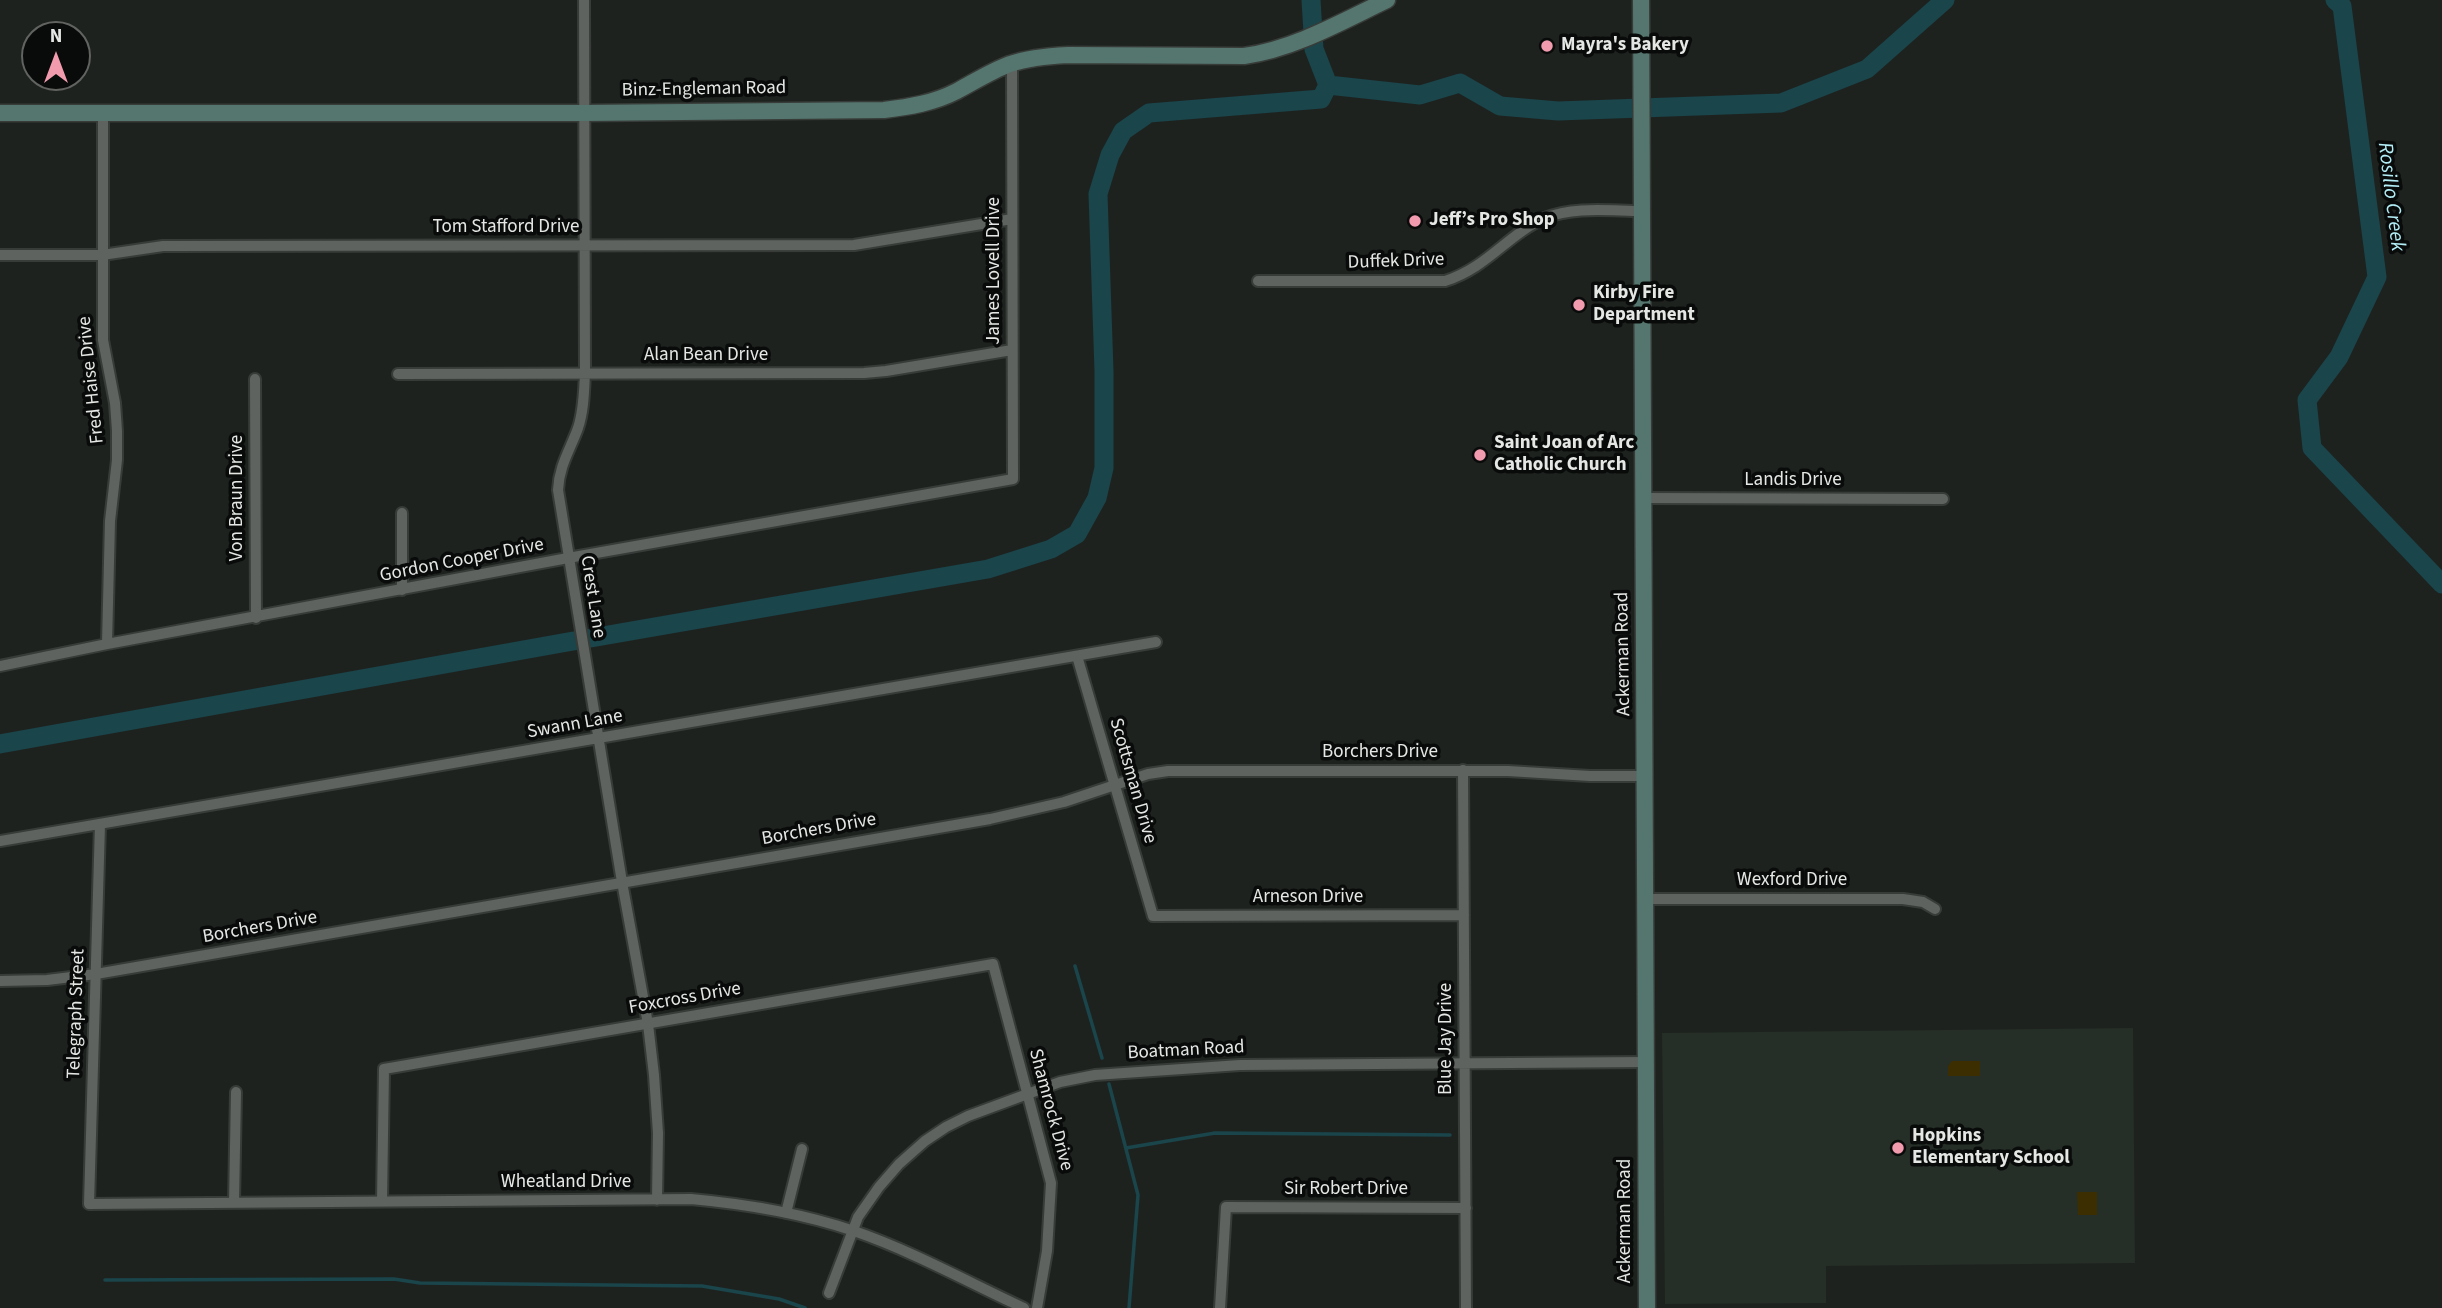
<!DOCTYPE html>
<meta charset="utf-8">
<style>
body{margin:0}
#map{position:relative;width:2442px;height:1308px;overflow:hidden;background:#1e221f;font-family:"Source Sans 3",sans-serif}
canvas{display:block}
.north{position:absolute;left:21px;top:21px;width:70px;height:70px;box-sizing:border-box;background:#090b0a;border:2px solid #616361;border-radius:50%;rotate:0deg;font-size:19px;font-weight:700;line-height:28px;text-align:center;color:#e4e7e4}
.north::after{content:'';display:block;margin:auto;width:24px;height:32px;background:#f29aae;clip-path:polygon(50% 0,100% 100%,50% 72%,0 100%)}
</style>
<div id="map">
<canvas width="2442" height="1308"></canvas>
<div class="north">N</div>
</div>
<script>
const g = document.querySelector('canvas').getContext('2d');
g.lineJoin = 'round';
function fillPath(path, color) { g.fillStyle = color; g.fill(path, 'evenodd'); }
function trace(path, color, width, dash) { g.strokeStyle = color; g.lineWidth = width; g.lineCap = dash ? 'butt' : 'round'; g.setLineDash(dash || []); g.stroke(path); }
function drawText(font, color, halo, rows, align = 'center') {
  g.font = font + ' "Source Sans 3",sans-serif'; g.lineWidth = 7; g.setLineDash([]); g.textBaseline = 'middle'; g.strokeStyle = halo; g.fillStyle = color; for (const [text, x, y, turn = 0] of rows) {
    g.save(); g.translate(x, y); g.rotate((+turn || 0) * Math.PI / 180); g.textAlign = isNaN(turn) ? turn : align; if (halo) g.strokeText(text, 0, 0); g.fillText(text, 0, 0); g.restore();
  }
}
fillPath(new Path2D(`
 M2133,1028l2,235 -309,3v37l-161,1 -3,-271z`), '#252e27');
fillPath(new Path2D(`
 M1952,1061h28v15h-32v-10z
 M2077,1192h20v23h-19z`), '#3c2e00');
trace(new Path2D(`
 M1075,966l27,92
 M1109,1084l29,111 -9,113
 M1126,1148l89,-15 235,2
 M105,1280l289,-1 26,4 282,3 77,13 26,9`), '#1a454b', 3.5);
trace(new Path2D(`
 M1311,0l3,49 14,36 92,10 40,-12 40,23 58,5 223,-8 86,-34 78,-69
 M2335,0l7,6 35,271 -38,80 -32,43 5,48 130,136
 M0,744l562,-101 426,-74 63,-20 26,-15 20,-36 7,-30v-97l-6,-177 12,-39 13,-24 26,-18 172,-14 7,-14`), '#1a454b', 19);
const street = new Path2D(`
 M584,0l1,373c-1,18 -1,37 -7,55 -8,22 -19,38 -20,62l64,392 26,142 6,51 4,58 -1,67
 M103,113v227l12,63 2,28v29l-7,61 -3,123
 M0,255h102l61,-9 691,-1 158,-26
 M1258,281h187c42,-13 63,-47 100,-63 29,-12 66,-7 97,-7
 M398,374l466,-1 22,-2 126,-21
 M255,379l1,239
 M1643,498l300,1
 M402,513v77
 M1077,656l76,260 311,-1
 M0,666l107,-22 461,-86 445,-79 -1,-416
 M1463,770l3,538
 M100,824l-11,380 602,-5c55,5 110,14 163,32 58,20 114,51 170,77
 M0,841l1156,-199
 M1646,899h257l20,3 12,7
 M0,981l47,-1 49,-6 894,-155 74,-17 84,-28 20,-3h340l82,5h56
 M382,1201l2,-132 609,-105 58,219 -4,68 -10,57
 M234,1203l2,-111
 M786,1213l16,-64
 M829,1293l29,-76 21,-30 20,-23 26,-23 21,-14 22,-11 92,-34 35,-7 145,-10 407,-3
 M1220,1308l6,-101 240,1`);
const secondary = new Path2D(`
 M1641,0l6,1308
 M0,113h584l300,-3c25,-3 50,-7 73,-19 17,-9 34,-20 53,-27 18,-6 39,-8 58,-9l176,1c50,-7 97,-34 143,-56`);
trace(street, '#383c39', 14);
trace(secondary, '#383c39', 19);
trace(street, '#5e635f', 10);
trace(secondary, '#54766e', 16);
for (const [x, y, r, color] of [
 [1547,46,7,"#f29aae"],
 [1415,221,7,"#f29aae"],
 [1579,305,7,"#f29aae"],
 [1480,455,7,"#f29aae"],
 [1898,1148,7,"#f29aae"]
]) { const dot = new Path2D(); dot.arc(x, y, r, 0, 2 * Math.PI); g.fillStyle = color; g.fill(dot); trace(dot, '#090b0a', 2.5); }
drawText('bold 19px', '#e4e7e4', '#090b0a', [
 ["Mayra's Bakery",1561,46],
 ["Jeff’s Pro Shop",1429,221],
 ["Kirby Fire",1593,294],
 ["Department",1593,316],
 ["Saint Joan of Arc",1494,444],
 ["Catholic Church",1494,466],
 ["Hopkins",1912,1137],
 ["Elementary School",1912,1159]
], 'left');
drawText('19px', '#e4e7e4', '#090b0a', [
 ["Binz-Engleman Road",704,90,-1],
 ["Tom Stafford Drive",506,228],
 ["Duffek Drive",1396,262,-2],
 ["James Lovell Drive",995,271,-90],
 ["Alan Bean Drive",706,356],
 ["Fred Haise Drive",92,380,-96],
 ["Landis Drive",1793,481],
 ["Von Braun Drive",238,498,-90],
 ["Gordon Cooper Drive",462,561,-11],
 ["Crest Lane",592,597,81],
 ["Ackerman Road",1624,654,-91],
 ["Swann Lane",575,725,-10],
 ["Borchers Drive",1380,753],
 ["Scottsman Drive",1132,781,74],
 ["Borchers Drive",819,830,-10],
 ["Wexford Drive",1792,881],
 ["Arneson Drive",1308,898],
 ["Borchers Drive",260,928,-10],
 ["Foxcross Drive",685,999,-10],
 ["Telegraph Street",77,1014,-88],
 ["Blue Jay Drive",1447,1039,-90],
 ["Boatman Road",1186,1051,-3],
 ["Shamrock Drive",1050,1110,75],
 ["Wheatland Drive",566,1183],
 ["Sir Robert Drive",1346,1190],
 ["Ackerman Road",1626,1221,-90]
]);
drawText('italic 21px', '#b3eef7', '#090b0a', [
 ["Rosillo Creek",2390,197,83]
]);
</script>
